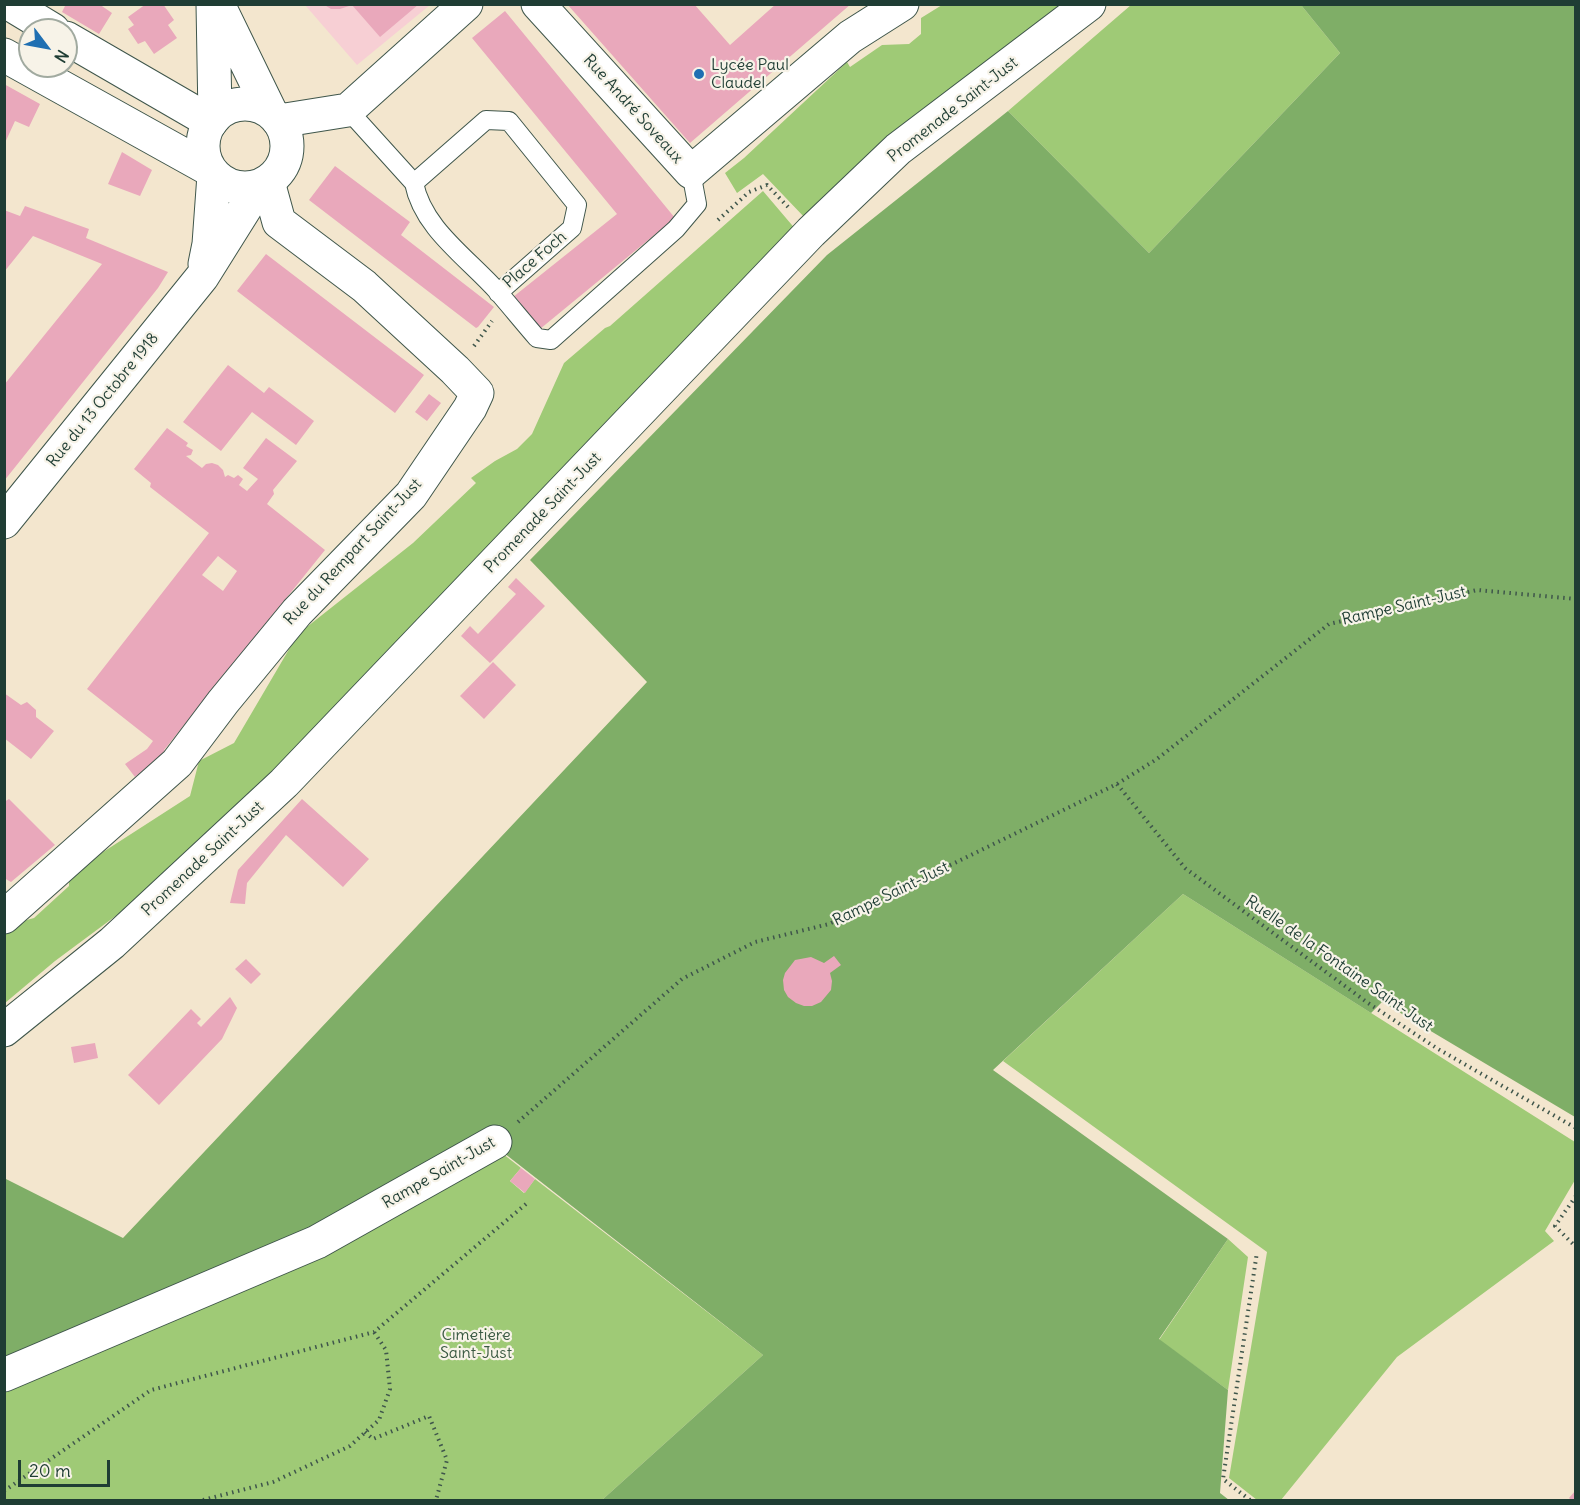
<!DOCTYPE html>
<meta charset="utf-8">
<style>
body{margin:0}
#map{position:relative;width:1580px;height:1505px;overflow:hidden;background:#f3e6ce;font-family:Delius,sans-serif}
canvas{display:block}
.frame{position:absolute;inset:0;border:6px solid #1f3d34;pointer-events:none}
.north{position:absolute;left:18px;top:18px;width:60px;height:60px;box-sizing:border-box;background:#f7f3e8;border:2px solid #a1aaa0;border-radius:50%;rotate:122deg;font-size:16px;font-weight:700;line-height:24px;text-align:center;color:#1f3d34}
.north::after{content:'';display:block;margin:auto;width:21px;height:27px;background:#1f6fb2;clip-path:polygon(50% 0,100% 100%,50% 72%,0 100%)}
.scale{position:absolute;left:18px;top:1460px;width:92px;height:27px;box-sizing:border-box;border:3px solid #1f3d34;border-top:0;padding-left:8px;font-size:18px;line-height:21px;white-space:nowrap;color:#1f3d34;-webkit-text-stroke:4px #f7f3e8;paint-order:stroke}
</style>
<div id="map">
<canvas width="1580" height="1505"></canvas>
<div class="frame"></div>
<div class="north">N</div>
<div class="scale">20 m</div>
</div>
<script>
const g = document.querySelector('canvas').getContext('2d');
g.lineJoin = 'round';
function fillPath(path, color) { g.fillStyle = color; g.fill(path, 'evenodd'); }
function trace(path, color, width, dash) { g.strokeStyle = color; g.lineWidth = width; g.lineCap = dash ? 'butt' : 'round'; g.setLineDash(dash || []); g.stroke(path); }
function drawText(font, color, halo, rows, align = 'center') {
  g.font = font + ' Delius,sans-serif'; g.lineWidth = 4.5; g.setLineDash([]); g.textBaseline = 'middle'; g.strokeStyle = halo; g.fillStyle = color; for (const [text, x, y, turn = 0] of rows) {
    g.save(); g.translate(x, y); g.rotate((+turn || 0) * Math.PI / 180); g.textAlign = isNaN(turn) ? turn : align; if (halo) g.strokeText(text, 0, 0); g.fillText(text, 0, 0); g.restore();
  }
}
fillPath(new Path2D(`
 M305,5h125l-73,60z`), '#f7cfd4');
fillPath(new Path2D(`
 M942,5h136l-272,214 -43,-45 -26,19 -12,-20 19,-15 103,-96 3,5 32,-22 27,-1 12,-10v-16z
 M1131,5h170l39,48 -191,200 -141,-142z
 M763,191l34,40 -530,547 -111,108 -101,75 -50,42v-73l4,-5 25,-7 35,-32v-5l31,-27 90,-58 9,-35 35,-18 64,-109 115,-91 63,-60 -5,-5 24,-17 22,-12 15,-15 32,-71 41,-35 5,-2z
 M1183,894l392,248v38l-30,51 9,10 -157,116 -116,143h-24l-28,-22 38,-226 -264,-191z
 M498,1150l23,18 -11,13 14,12 11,-14 228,176 -161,145h-597v-115z
 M1228,1239l20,18 -20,133 -69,-50z`), '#9fca76');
fillPath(new Path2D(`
 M1301,5h274v1112l-193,-115 -11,11 -188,-119 -190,176 235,169 -69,100 69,51 -8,103 9,7h-627l161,-145 -277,-216 -175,92 -306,130 -1,-183 119,60 524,-556 -117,-122 297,-305 181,-144 141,142 191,-200z`), '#7fae67');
fillPath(new Path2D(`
 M66,4h33l13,9 -13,21 -37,-22z
 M146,4h17l11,16 -6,5 9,13 -23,16 -9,-13 -7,3 -10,-15 6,-4 -6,-8z
 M323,4h96l-39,33 -28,-32 -12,4h-9z
 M567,4h127l36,41 46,-41h75l-161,139z
 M505,11l170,207 -135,111 -27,-32 104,-83 -145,-176z
 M4,84l36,20 -11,23 -14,-6 -11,24z
 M122,152l30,18 -12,26 -32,-12z
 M335,166l75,56 -9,13 93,72 -16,20 -2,1 -167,-128z
 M25,206l64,23 -3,9 82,34 -10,16 -154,193v-96l98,-121 -69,-28 -29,36v-62l16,6z
 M266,254l158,121 -29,38 -158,-122z
 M228,365l36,28 5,-6 45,34 -18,24 -44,-33 -31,39 -38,-29z
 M429,394l12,9 -14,18 -12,-9z
 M167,428l21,15 -2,3 7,4 -2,5 -5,1 16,12 4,-4 6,-1 6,2 5,5 2,7 3,-2 6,3 4,-3 5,4 -4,6 8,6 11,-12 -15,-11 23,-30 31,23 -24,29 1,4 -7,10 58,46 -161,200h1l-7,9 -23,18 -10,-13 22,-15 6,-8 -66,-52 122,-156 -59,-46 1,-4 -17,-14zM218,556l19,15 -14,20 -21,-16z
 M516,578l29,28 -55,57 -29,-27 9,-10 8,8 38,-40 -8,-7z
 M493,662l23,23 -32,34 -24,-23z
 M4,693l17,12 6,-3 9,8v7l18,14 -23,28 -27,-21z
 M9,799l46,46 -44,37 -7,-4v-76z
 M302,799l67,60 -26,28 -57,-52 -39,48 -2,21 -15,-1 8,-33z
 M834,956l7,9 -11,8 2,8 -1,9 -10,12 -9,4h-8l-8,-3 -8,-6 -4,-7 -1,-10 2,-7 10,-13 16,-3 13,6z
 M246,959l15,15 -10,10 -16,-15z
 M230,997l7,11 -15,31 -63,66 -31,-30 63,-66 10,10 -4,4 4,4z
 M95,1043l3,15 -24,5 -3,-16z
 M521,1168l14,11 -10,14 -15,-12z
 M1575,1491v9h-4l-2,-2z`), '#e9a8bb');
const service = new Path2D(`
 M348,110l66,73c9,46 54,75 84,109 13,15 26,31 39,46l14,2 125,-111 21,-25 -6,-32
 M414,183l72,-63 23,1 68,84 -5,23 -74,65`);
const minor = new Path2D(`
 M10,4l43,26
 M538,4l153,168 159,-135 52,-33
 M66,38l145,84
 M4,55l205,114
 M279,121l69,-11 118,-106
 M4,917l173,-154 46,-61 74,-90 114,-117 59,-87 7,-15 -22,-23 -91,-84 -85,-64 -11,-40
 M4,1030l108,-87 172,-160 527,-551 87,-83 191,-145
 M4,1375l313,-133 178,-100`);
const tertiary = new Path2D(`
 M213,4l2,113
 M218,4l53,109
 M203 146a42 42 0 1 1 84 0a42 42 0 1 1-84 0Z
 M205,264l4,-20 5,-69
 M4,522l198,-245 57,-91`);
trace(service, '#3f564b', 20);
trace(minor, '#3f564b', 35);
trace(tertiary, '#3f564b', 35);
trace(new Path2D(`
 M718,220l31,-28 18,-7 23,24
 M474,346l18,-25
 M1117,784l68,84 183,135 70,46 138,79
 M518,1122l164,-143 73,-37 74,-18 288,-140 40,-25 172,-135 148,-34 99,9
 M1576,1196l-21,30 21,21
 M365,1432l8,7 56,-23 18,44 -11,40
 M4,1491l147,-101 223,-58 152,-128
 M203,1500l70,-18 77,-36 29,-26 11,-31 -4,-39 -12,-18
 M1250,1500l-27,-21 34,-227`), '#3f564b', 4, [1.5, 4.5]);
trace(service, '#fff', 18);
trace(minor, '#fff', 33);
trace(tertiary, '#fff', 33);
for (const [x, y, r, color] of [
 [699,74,6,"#1f6fb2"]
]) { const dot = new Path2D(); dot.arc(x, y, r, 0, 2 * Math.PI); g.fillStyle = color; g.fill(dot); trace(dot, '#f7f3e8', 2); }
drawText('16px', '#1f3d34', '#f7f3e8', [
 ["Lycée Paul",711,65],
 ["Claudel",711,83]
], 'left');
drawText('16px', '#1f3d34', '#f7f3e8', [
 ["Rue André Soveaux",633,109,48],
 ["Promenade Saint-Just",953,110,-38],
 ["Place Foch",535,260,-41],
 ["Rue du 13 Octobre 1918",103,400,-51],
 ["Promenade Saint-Just",543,513,-46],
 ["Rue du Rempart Saint-Just",353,552,-47],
 ["Rampe Saint-Just",1404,606,-13],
 ["Promenade Saint-Just",203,859,-43],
 ["Rampe Saint-Just",891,894,-26],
 ["Ruelle de la Fontaine Saint-Just",1339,964,35],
 ["Rampe Saint-Just",439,1173,-30]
]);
drawText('16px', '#395941', '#f7f3e8', [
 ["Cimetière",476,1335],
 ["Saint-Just",476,1353]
]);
</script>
